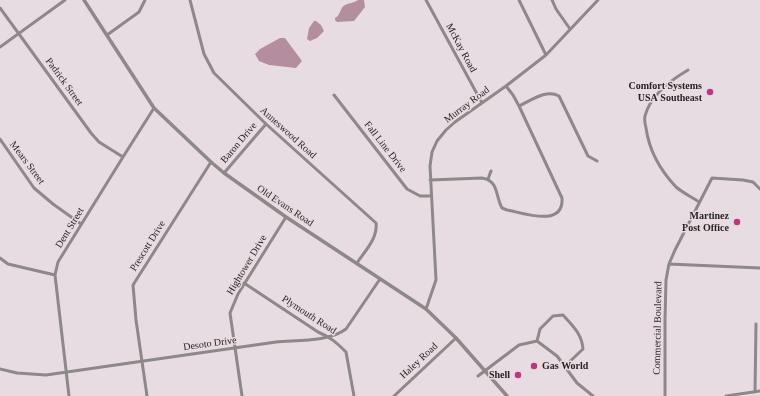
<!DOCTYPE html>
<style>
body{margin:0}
canvas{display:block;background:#e7dce1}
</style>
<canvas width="760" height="396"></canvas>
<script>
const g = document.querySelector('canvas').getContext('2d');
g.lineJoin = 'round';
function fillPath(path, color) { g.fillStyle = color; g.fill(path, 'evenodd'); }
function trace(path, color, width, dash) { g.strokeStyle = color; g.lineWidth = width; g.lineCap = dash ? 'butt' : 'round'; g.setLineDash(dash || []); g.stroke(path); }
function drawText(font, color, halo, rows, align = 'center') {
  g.font = font + ' Georgia,serif'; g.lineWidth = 3; g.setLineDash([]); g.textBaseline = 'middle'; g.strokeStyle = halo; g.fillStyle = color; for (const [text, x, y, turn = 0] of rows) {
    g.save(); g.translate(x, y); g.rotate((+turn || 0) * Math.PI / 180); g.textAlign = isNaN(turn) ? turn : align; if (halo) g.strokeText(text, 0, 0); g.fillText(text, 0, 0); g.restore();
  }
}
fillPath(new Path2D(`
 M358,0h6l1,7 -11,14 -17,1 -2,-2v-2c6,-3 5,-11 10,-13 4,-2 9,-2 13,-5z
 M314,21h2l5,4 3,6 -7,7 -7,3 -3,-2 2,-11z
 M280,38h5l17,23 -6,7 -27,-3 -10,-4 -4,-7 5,-5z`), '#b48e9f');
trace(new Path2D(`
 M190,0l14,54 10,19 52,51 110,99c2,15 -11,28 -19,40
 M426,0l56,103
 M519,0l27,55
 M552,0l4,9 14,20
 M0,8l91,125 8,9 24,15
 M107,35l32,-23 6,-12
 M0,47l65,-47
 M688,70c-17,10 -38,26 -43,46 -1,4 0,8 1,12 3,22 15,43 30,59 7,6 16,10 23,15
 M334,95l73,94 13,7h11
 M519,106c13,-6 27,-17 40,-10l29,60 9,5
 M0,139l34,49 19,16 28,20
 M224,173l42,-49
 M488,179l3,-8
 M430,180l52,-2c17,3 13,17 20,30l5,2c17,3 57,18 55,-12l-43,-92 -6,-11 -7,-9
 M0,258l8,6 47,11
 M669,264l91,4
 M244,283l74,49c12,5 18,10 28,20l8,44
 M426,309l10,-29 -6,-114 2,-14 5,-11 9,-11 9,-8 51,-36 40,-31 52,-55
 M537,341l3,-12 13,-13 10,-1c9,10 19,19 20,34l-18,17
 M0,369l17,4 29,2c77,-11 153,-22 230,-33 21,-2 53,0 70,-13l34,-50
 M478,376l41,-31 18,-4 20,15 20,27 16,13
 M755,392l1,-68
 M69,396l-14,-121 3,-13 65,-105 31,-49
 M147,396l-11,-76 -3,-35 78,-123
 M242,396l-12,-83 8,-19 48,-77
 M394,396l62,-58
 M665,396v-76l1,-40 3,-16 6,-14 37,-72 31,2 10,2 7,7
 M726,396l34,-5`), '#8d888a', 3);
trace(new Path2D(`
 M84,0l70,108 57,54 13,11 62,44 140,92 30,29 51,58`), '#8d888a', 3.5);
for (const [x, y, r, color] of [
 [710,92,4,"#bb3880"],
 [737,222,4,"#bb3880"],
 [534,366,4,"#bb3880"],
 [518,375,4,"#bb3880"]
]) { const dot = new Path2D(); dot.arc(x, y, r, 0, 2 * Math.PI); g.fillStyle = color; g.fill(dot); trace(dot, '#e7dce1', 1.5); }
drawText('10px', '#272325', '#e7dce1', [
 ["McKay Road",461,48,62],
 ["Padrick Street",64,82,54],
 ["Murray Road",467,105,-37],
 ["Anneswood Road",288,133,42],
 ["Baron Drive",239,143,-50],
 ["Fall Line Drive",385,147,52],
 ["Mears Street",27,163,53],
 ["Old Evans Road",285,206,34],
 ["Dent Street",70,228,-59],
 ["Prescott Drive",148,246,-58],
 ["Hightower Drive",247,265,-59],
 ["Plymouth Road",309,315,33],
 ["Commercial Boulevard",658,328,-89],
 ["Desoto Drive",210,344,-8],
 ["Haley Road",419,361,-43]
]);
drawText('bold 10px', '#272325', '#e7dce1', [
 ["Comfort Systems",702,86],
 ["USA Southeast",702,98],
 ["Martinez",729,216],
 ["Post Office",729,228],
 ["Gas World",542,366,"left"],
 ["Shell",510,375]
], 'right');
</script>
